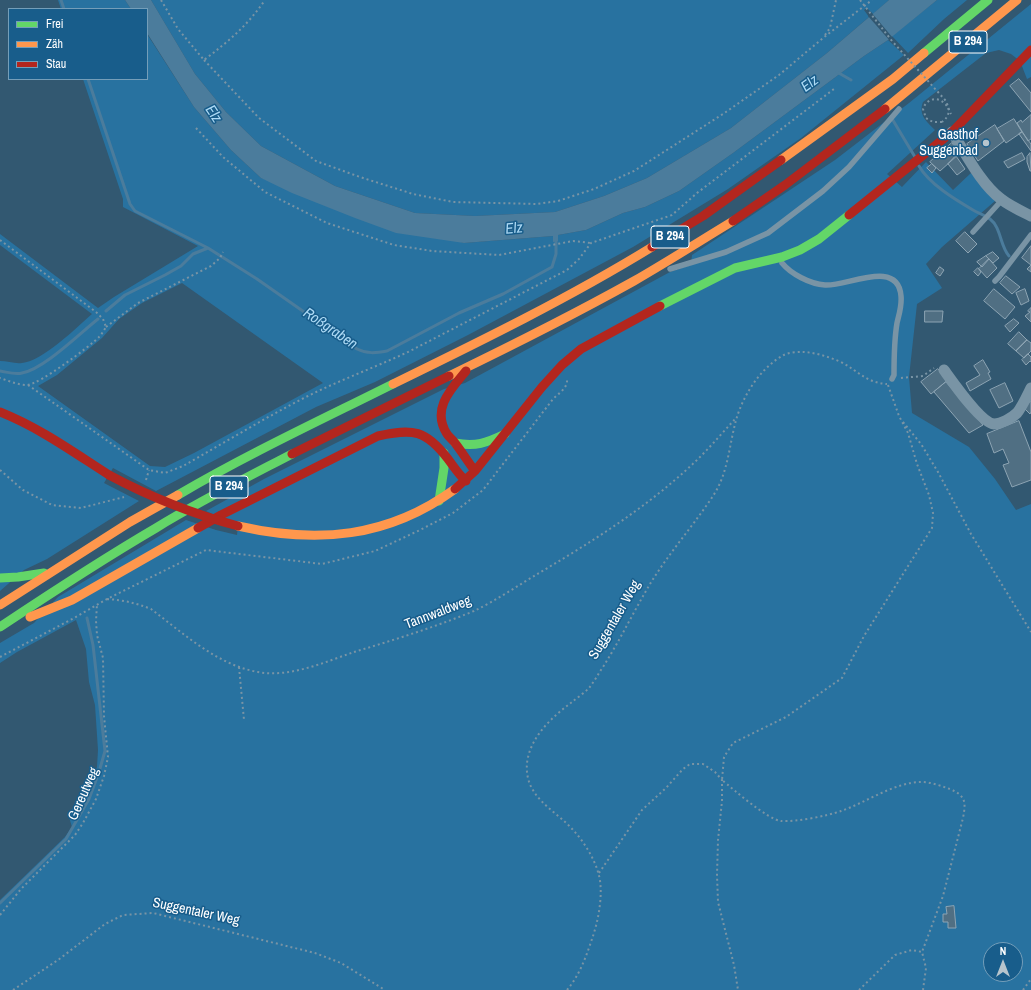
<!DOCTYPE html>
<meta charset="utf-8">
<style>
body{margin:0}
#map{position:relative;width:1031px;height:990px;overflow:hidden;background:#325871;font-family:"Archivo Narrow",sans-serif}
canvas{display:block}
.legend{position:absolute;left:8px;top:8px;width:140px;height:72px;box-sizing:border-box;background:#185d8b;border:1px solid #749eb9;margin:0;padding:5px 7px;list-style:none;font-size:12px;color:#fff}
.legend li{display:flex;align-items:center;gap:8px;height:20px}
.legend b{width:20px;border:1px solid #749eb9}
.north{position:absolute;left:983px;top:942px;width:40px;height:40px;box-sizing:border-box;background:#185d8b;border:1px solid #749eb9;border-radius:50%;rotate:0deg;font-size:11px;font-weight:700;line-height:16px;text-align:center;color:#fff}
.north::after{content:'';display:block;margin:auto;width:14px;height:18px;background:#b7c5cd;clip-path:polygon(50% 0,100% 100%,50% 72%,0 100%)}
</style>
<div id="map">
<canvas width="1031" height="990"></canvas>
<ul class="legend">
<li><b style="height:5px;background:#63d668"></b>Frei</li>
<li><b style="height:5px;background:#ff974d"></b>Zäh</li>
<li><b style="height:5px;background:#b3261e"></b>Stau</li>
</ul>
<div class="north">N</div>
</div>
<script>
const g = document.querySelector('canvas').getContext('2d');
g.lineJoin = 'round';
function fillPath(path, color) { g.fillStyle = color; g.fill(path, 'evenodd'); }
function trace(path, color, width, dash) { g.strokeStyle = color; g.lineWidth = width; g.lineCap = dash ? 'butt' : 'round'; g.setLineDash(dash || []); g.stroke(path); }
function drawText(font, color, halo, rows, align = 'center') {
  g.font = font + ' "Archivo Narrow",sans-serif'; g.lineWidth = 3; g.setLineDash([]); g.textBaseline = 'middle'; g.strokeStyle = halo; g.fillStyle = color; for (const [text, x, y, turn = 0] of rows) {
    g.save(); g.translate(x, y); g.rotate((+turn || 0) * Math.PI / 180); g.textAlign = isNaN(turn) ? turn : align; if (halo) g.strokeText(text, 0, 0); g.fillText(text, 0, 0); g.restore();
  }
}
fillPath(new Path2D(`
 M58,0h67l6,9h-70z
 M151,0h738l-16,14 -6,-6 -3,2 5,7 -42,36 -96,75 -84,50 -43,18 -49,16 -80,4 -60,-3 -80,-27 -74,-40 -35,-34 -31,-38z
 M937,0h30l-23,19 -36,34 -16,-17z
 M1031,4v73l-4,2 -7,-18 -9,-7 -12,-4 -13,3 -63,49c-5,13 4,20 12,28l-48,44 15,13 24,-25 27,28 18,-17 24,28 -53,46 -16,17 16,24 -25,16 -8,73 3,36 57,34 26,32 21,31 15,-6v486h-1031v-90l65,-63 7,-10 -3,-10 9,-21 13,-11 6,-18 1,-17 -3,-45 -6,-23 -3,-33 -10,-29 -59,32 -17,11v-20l34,-20 24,-26 128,-77 30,10 21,5 1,-9 -32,-15 58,-32 180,-90 21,-6 205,-111 21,-7 1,-10 143,-95 74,-57zM991,950h24v24h-24z
 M147,34l47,73 37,43 30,28 203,65 89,-7 5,5v-6l28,-5 37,-17 22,-6 34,-16 54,-38 131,-97 24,-16 16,15 -103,83 -73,51 -95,58 -165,88 -93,47 -59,25 -160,84 -43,-23 -9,15 35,18 -92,58 -23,11 -24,21v-230c7,0 15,3 22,2 21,-2 54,-35 70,-49l-92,-69v-11l98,74 16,-11 84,-51 -75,-39v-8l-40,-120h64zM182,283l141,100 -129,70 -29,14 -15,-1 -112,-80 19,-11 45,-37 17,-19 23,-16z`), '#2872a0');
fillPath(new Path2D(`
 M125,0h26l44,74 31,38 35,34 74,40 80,27 60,3 80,-4 49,-16 43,-18 84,-50 96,-75 62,-53h48l-49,40 -24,16 -131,97 -54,38 -34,16 -22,6 -37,17 -28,5v6l-5,1v-6l-89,7 -68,-10 -41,-15 -63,-25 -31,-15 -30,-28 -37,-43 -47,-74v-24h-16z`), '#4b7c9c');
fillPath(new Path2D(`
 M871,12l22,26 -3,3 -22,-25z`), '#325871');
trace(new Path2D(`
 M61,0l3,9
 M837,72l14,8
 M88,79l42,125 5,7 73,37
 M891,117l24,40
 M919,166c10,18 37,34 54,44 5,3 12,5 17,9 11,8 10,27 19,37
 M106,311l19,-16 40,-20 16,-9 12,-12 15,-6 49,31 100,70c10,5 19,4 30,2l72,-38 44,-19 49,-27 4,-13v-15
 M0,371c7,1 15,4 22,2 22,-4 57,-39 76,-54
 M0,903l66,-64 23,-40 10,-27 6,-21 -12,-106 -6,-27`), '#4b7c9c', 3);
const building = new Path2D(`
 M1019,79l12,14v19l-21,-26z
 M1031,115v24l-3,2 -11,-18 4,-3 1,2z
 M1014,119l8,13 -16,11 -9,-14z
 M995,125l9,16 -26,20 -11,-17z
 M1022,132l9,12v7l-12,-17z
 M952,143l8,10 -20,18 -10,-9z
 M1022,153l3,6 -17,9 -4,-6z
 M1030,153l1,18h-1l-3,-9v-5z
 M956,156l9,13 -8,6 -9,-11z
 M932,164l4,4 -4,5 -5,-5z
 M965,232l12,12 -9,9 -12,-12z
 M1031,246v26l-4,-3 4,-4 -9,-7z
 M993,252l6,6 -6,5 -7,-7z
 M986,256l3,3 -7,8 -5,-5z
 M989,259l8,9 -10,10 -8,-9z
 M940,267l4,3 -4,6 -4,-3z
 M978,268l3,4 -3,4 -4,-4z
 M1006,276l14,11 -8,7 -12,-11z
 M994,289l21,18 -10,12 -21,-18z
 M1025,289l4,12 -8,4 -5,-12z
 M1031,308v14l-6,-6 5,-4 -2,-1z
 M925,311h18l-1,11h-17z
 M1014,319l5,4 -9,9 -5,-6z
 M1019,332l8,8 -11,11 -8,-7z
 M1027,340l4,3v8l-7,7 -8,-7z
 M1028,354l3,3v5l-1,-1 -4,4 -4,-5z
 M983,360l7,12 -2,1 3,6 -21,12 -4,-8 14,-8 -6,-9z
 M938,369l10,11 -17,14 -10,-12z
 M946,382l37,43 -14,8 -35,-41z
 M1005,383l8,18 -14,7 -9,-18z
 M1031,401v11l-1,2 -6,-6z
 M1019,421l12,31v28l-19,7 -9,-22 6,-2 -6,-14 -9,4 -7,-19z
 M954,906l2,22h-8v-6h-5v-8h4l-1,-7z`);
fillPath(building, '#506f83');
trace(building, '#8da4b3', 1);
trace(new Path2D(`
 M161,0l17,29 26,31c25,-19 43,-34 61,-60
 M825,35l5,-7 6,-28
 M204,60l55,58 57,43 44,16 53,17 40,8 84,2 21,-3 36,-12 40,-18 89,-57 56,-39 44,-37 49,-38
 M942,122h-9l-7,-4 -3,-9c3,-10 14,-13 21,-6 4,3 5,7 7,11
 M196,128l27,29 42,35 62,31 67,22 38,6 67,4 74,-14 18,2
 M0,240l96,72 7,7 3,8c-2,3 -4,7 -7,10 -10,10 -59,47 -72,48 -9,0 -18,-4 -27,-7
 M106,327l32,-24 73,-37 9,-8 3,-6
 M901,378l22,-2 11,-8
 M28,385l121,85 16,3 18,-7c39,-22 78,-46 119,-67 35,-18 72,-31 108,-48l157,-81 12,-11 12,-16 81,-28 25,-22 137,-104
 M888,385l11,31 9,17 9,31 12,31 4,18 -1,15 -68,108 -22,42 -56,39 -53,26 -9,14 -2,23c12,10 45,39 59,41 15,1 46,-5 60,-10 24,-8 54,-29 80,-29 10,0 20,4 29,7 16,7 16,13 13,29l-20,78 -21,56
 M903,422l18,22 17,28 33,62 60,98
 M0,470l23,20 29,15 29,3 43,-11
 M146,480l3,-10
 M107,599c16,1 29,4 44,10 32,24 66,56 107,63 32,6 67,-10 96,-20 40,-12 81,-25 120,-41 21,-10 45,-26 65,-38 56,-33 113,-69 160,-115 13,-13 25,-27 37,-40
 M0,657l74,-39 33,-19 99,-49 116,14 53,-13 45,-21 33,-17 30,-23 70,-91c6,-6 15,-11 14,-20
 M239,667l5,53
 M599,873l43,-63 24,-22 17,-19 7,-5h13l12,8 7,8v21l-4,39 -1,35 1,27 16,63 4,25
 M0,915l21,-26 54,-54 8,-12 13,-24 8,-23 4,-19 -4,-41 -1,-58 -6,-23 -1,-14 1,-17
 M13,990l45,-30 47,-36 18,-9 30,-2 162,40 26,10 44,27
 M567,990c13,-15 20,-36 26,-54 6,-18 11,-46 5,-64 -4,-14 -14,-30 -24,-41 -19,-22 -50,-33 -47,-68 3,-26 25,-46 45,-61 5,-4 12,-9 17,-14 5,-6 9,-14 14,-21 17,-27 31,-56 47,-83 19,-31 43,-58 63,-88 16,-24 16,-53 24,-79 7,-23 24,-49 45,-61 6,-4 15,-4 22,-4 13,1 25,5 37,10 17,9 26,21 46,22
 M859,990l36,-35 17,-5 10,2 4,16 -3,22
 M1023,990l8,-11`), '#7994a5', 2, [2, 3]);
trace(new Path2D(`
 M973,232l29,-32
 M782,263c9,11 28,21 43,22 21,2 73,-27 76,11 1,10 -2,18 -4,27 -3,18 -3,35 -3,52l-2,4
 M670,269l56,-17 42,-19 55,-42 26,-24 50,-58
 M995,281l4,-4 32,-42`), '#7994a5', 5.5);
trace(new Path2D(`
 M952,132c14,22 29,52 49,67 9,7 20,12 30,17
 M944,370c8,11 37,53 50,54 7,0 18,-6 23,-11 5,-6 10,-17 14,-25`), '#7994a5', 11);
trace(new Path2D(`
 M924,53l64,-53
 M660,306l75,-38 47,-11 18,-7 19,-11 30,-24
 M455,443c21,4 31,0 50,-9
 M178,495c70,-41 143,-75 215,-111
 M439,501l5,-33v-15
 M0,578l18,-1 26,-4
 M0,627c51,-34 103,-68 156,-99 44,-27 90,-50 136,-74`), '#63d668', 9);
trace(new Path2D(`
 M885,109l132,-109
 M781,160l112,-81 31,-26
 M449,376c62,-30 124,-61 185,-95 33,-19 66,-40 99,-60
 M393,384c88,-43 176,-86 259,-137
 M238,526c79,18 150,12 217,-37
 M0,605l130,-83 48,-27
 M30,617l42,-17 126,-72`), '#ff974d', 9);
trace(new Path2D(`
 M849,215l103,-83 79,-82
 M733,221l52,-36 100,-76
 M652,247l51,-31 78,-56
 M466,371c-15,18 -35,38 -19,63 2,3 6,6 8,9 7,9 13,19 20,28
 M0,412c40,16 73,40 109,63
 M292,454l157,-78
 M455,489l20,-18 67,-84 20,-22 19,-16 79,-43
 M198,528l23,-13 157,-79c35,-8 48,-6 70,23 6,8 11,16 18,22`), '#b3261e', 9);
trace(new Path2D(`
 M860,0l32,41 54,60c4,9 4,15 -4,21`), '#7994a5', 2, [2, 3]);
trace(new Path2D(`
 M109,475c41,22 84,39 129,51`), '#b3261e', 9);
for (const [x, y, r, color] of [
 [986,143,4,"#b7c5cd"]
]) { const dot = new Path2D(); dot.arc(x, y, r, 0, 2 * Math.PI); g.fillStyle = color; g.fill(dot); trace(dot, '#185d8b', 1.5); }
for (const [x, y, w] of [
 [968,42,38],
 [670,237,38],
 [229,487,38]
]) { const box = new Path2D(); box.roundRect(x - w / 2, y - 11, w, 22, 3); g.fillStyle = '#185d8b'; g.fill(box); trace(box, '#fff', 1); }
drawText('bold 13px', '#fff', null, [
 ["B 294",968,42],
 ["B 294",670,237],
 ["B 294",229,487]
]);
drawText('14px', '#fff', '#185d8b', [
 ["Gasthof",978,135],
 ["Suggenbad",978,151]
], 'right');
drawText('14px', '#fff', '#185d8b', [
 ["Tannwaldweg",438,613,-21],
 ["Suggentaler Weg",615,620,-60],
 ["Gereutweg",84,794,-66],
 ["Suggentaler Weg",196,912,12]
]);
drawText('italic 15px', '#addaf5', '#185d8b', [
 ["Elz",810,84,-36],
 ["Elz",213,114,56],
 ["Elz",514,229,-5],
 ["Roßgraben",330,329,34]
]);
</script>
